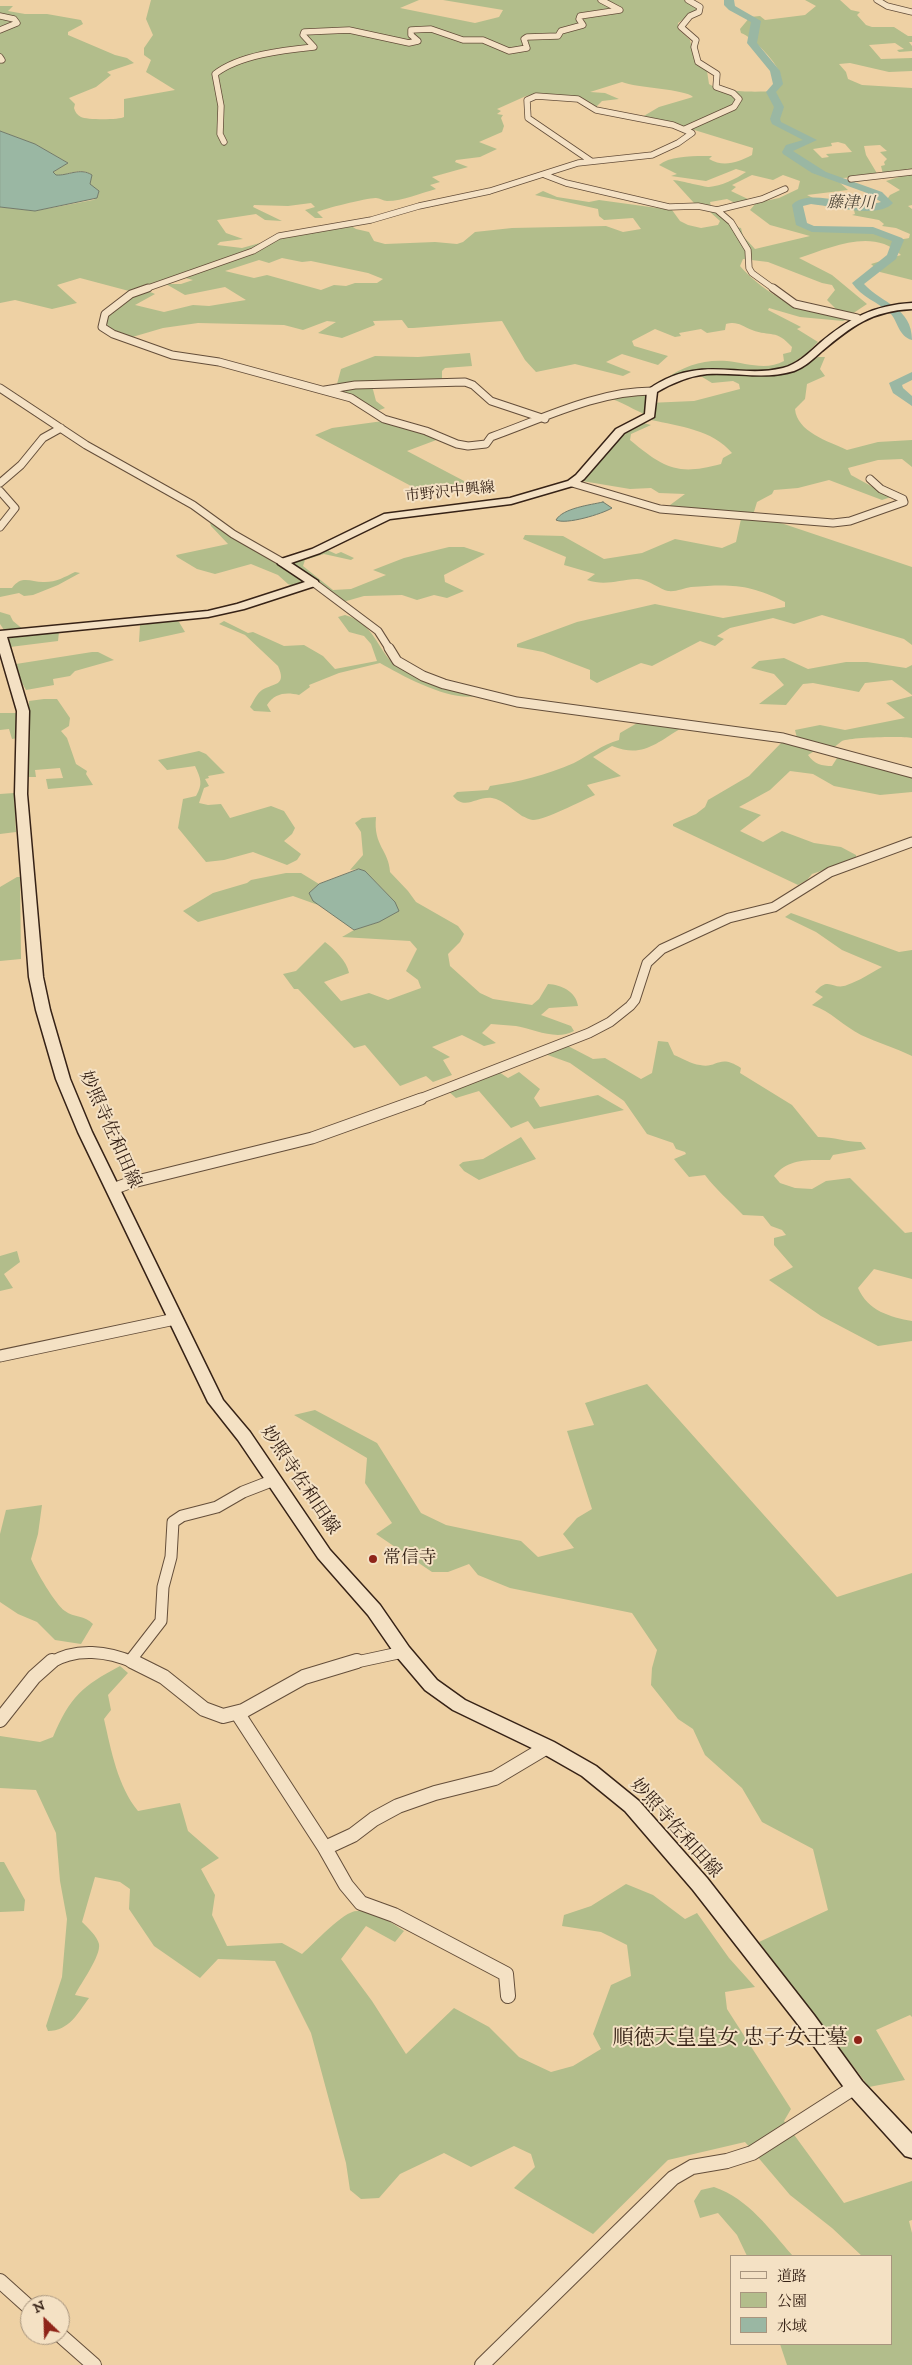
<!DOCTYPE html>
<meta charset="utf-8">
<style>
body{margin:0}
#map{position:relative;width:912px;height:2365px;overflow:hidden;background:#eed1a4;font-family:"IM FELL DW Pica","Noto Serif JP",serif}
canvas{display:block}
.legend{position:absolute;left:730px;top:2255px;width:162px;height:90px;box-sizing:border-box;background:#f4e1c4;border:1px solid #a8957e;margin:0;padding:6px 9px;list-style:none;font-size:15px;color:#362216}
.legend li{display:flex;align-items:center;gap:10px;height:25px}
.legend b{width:25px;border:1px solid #a8957e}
.north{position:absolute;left:20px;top:2295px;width:50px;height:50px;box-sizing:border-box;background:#f4e1c4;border:1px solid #a8957e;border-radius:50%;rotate:336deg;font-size:14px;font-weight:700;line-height:20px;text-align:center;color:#362216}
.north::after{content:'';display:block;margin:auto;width:18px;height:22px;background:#8f2418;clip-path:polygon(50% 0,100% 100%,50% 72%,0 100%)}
</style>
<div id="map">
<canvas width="912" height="2365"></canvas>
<ul class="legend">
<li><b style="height:6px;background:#f4e1c4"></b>道路</li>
<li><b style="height:14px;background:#b2bd8b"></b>公園</li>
<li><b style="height:14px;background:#9ab7a3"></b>水域</li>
</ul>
<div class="north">N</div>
</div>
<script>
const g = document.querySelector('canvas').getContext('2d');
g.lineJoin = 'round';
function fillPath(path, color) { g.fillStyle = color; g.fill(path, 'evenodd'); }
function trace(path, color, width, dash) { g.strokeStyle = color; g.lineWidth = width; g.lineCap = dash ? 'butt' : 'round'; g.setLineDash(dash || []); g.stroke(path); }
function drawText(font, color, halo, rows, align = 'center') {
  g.font = font + ' "IM FELL DW Pica","Noto Serif JP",serif'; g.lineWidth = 4; g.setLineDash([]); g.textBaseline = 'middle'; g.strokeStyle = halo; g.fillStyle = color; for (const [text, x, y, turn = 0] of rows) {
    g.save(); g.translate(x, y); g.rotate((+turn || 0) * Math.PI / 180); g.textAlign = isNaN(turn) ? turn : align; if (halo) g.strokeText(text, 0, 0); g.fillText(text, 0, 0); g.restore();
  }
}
fillPath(new Path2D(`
 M151,0h268l-19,8 75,15 24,-6 4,-7 -60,-10h241l13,8v2l-19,13v6l12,11 5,23 12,8 2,13c12,9 50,8 66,7 4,-5 6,-7 6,-14 -2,-13 -28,-40 -40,-44l-1,-4 10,-12 10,-1 5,4 40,-5 11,-9 -11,-6h35l11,10 9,2 -3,3 9,10 6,2h22l14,9h4v6h-3l3,4v5l-13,1 -2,-2 7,-1 -9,-6 -26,2 12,14 31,-1v13l-23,1 -39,-9 -11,1 7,8 2,7 14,6 50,3v117l-4,1 4,3v71l-32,-8 -9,-8 30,-9c-28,-28 -71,-7 -102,3l33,17 35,29 -15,10 -14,-3 -11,-11 8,-10 -3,-5 -10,-2 -54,-21 -25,-3 -3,7c16,18 42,37 65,43 14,4 29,5 43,10l-5,2 -43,-4 -31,-9 -1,2 33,17 -4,2 21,13 -12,12 -22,15 -22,2 -59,-2 -34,11 -4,-1c19,-13 39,-20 62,-18 18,2 40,10 57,0l-1,-7 8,-2 1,-5c-16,-18 -21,-10 -40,-17 -11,-4 -14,-9 -26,-6l-1,6 -18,3 -6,-4 -22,4 2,3 -6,1 -20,-8 -23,12 2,5 34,10 -10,9 -36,-11 -16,8 25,10 -8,4 -48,-12 -39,8 -11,-12 -23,-39 -89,7h-5l-6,-8 -29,1 2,4 -33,13 -24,-5 18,-11 -9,-1 -24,9 -19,-5 -86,-2 -35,5 -34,10 -18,-7 -5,-9 2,-8c14,-8 30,-29 47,-20l-20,11 29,7 29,-7 16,1 37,-6 -21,-13 -40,8 -19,-11h15l12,-4 -15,-4 -49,15 -49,-13 -23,7 20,18 -25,6 -37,-9 -15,3v-96l35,4 58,-11 4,-2 2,-6 -9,-8 2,-9c-12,-9 -24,1 -36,0l-3,-3 15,-9 -33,-19 -35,-13v-125h13l-5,5 17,3h22l34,6 2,4 -15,8v3l47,20 12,3 7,5 -27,9 4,3 -15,12 -27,11 6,6 -1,4c1,4 3,7 7,9 5,3 39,3 43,0v-18l51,-9 -29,-18 5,-12 -7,-5v-7l9,-13 -7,-16zM622,82c14,6 64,7 71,15l-34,10 -17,10 36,8 75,23 -1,7c-14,7 -28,13 -43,4l3,-3c-15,0 -41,-1 -53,9l18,9 -6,2 35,5 30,-12 10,3c-10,7 -25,14 -37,15 -5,0 -26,-6 -36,-7l21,23 17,3 -1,-4 17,-3 8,4 15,-3 -19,-9 5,-4 -4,-2 20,-10 21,5 10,-5 17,6 -2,8 -19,9 -23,5 -6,7 20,15 40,11 -55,13 -12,-13 -2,-8 -10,-2c-7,-10 -10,-15 -22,-15l11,10 -2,4 -17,3 -13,-3 -8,-4 -8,-11 -73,-10 -10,2 -32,-5 -14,-6 -8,4 63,14 1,7 5,4 29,-2 8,11 -18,3 -17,-6 -94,2 -37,4 -12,10 -6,2 -22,-2 -50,2 -11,-3 -5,-9 -13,-3 -5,-3 -45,6 -25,6 -9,5h-12l-18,5 -25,-3 3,-3 23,-3 -17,-6 -9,-13 39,-6 9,6 17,1 -29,-14 1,-2 34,1 23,-3 4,4 -10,3 10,8h8l-6,-6c5,-3 54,-15 59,-14 4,0 7,3 11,3 16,0 34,-8 49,-12l-6,-4 10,-3 -8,-5 36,-10 -13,-5 1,-2 24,-3 17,-8 -18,-7 23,-10 2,-6 -3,-8 2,-3 -6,-1 4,-3 -4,-2 29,-13 12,-2 33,2 23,12 25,5 -23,-6 6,-6 17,-2 -14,-6 -15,-1zM838,142l7,2 7,8 -26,2 3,3 -7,1 -9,-9 19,-3 -1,-3zM880,145l7,6 -7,1 7,7 -3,3 1,3 -4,1 2,8 15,-2 3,2 -2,3 -13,4 14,9 -10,5 -6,9 -23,1 -7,5 1,4 -3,1 27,5 5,4 -2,2 14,2 14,6 -1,4c-14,4 -20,-4 -33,-7 -23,-4 -59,5 -77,-7l-4,-17 2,-5 16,-4 -6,-3 41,-5 -10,-9 5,-3 35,-3 -12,-20 -2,-9zM282,258l20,4 9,-1 57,12 15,6 -6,4h-22l-9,3 -12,-1 -13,5 -54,-15 -13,3 -29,-7 34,-11 10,3z
 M470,353l2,13 -27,2 -3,3v10l-71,1 5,19 9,7 -8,3 -12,-9 -34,-10 9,-4 -3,-4 4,-15 34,-13 43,1z
 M818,357h7l-5,12 5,7 -18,8 -2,15 -10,10c2,23 33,32 52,41l31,-8 34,-2v27l-10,-8 -24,1 -30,8 3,7 40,22 -9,3 -53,-20 -31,8 -24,2 -2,4 -15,8 -4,13 -87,-7 19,-14 -26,-1 -8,-5 -21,1 -48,-8 41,-50 20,-8 8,2 -20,9 -1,6c34,28 47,36 91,24l2,-6 9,-5c-19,-23 -53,-27 -81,-33l3,-2c-15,-5 -26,-13 -42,-19l25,-8 10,1 1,11 46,-2 46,-12 -1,-5 -6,-3 -21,2 -13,-8 92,-3z
 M383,421l39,11 17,7 -32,12 59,31 -38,13 -113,-60 17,-7z
 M741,519l37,3 134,45v78l-8,-6 -82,-24 -28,9 -21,-6 -43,10 -13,8 7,3 -9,7 -15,-5 -48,25 -11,-3 -44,20 -7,-4v-9l-47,-18 -26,-5v-3l60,-22 78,-18 68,14 62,-11v-5c-36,-18 -54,-18 -94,-15 -7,1 -15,5 -23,4 -7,-1 -20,-12 -31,-12 -19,1 -32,7 -50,1l8,-6 -31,-9 2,-8 -43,-18 2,-4 38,1 41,23 38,-6 33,-14 47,9 14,-6z
 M212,522l93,60v1l-11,3 -6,-2 -10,-9 -27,-11 -36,10 -18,-5 -20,-12 -1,-2 52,-11 -17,-18 -1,-3z
 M449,547h15l21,7 -41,21 1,7 19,9 -17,7 -13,-3 -17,5 -15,-5 -38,1 -21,6 -58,-39 40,-14 11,5 5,-2 13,6 -3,2 -27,-6 -19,6 -2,6 30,24 18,-1 35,-14 -13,-5 31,-12z
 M75,572l5,1 -22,12 -25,10 -9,1 -5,-3 -19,4v-9h12c10,-14 20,-5 33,-6 11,0 20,-5 30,-10z
 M0,612l10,3 3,6 11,9h-20l-4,-6z
 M345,615c30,9 31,33 49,49l82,32c-27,5 -72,-19 -96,-33l-41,10 -30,12 1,2 -11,8c-13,-3 -24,-2 -32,10l4,7 -17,-1 -4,-4c3,-5 7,-14 12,-17 12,-7 25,-4 16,-24l-33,-31 -26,-11 5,-3 24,12 5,-1 31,14 20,-1 19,11 12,13 42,-8 -6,-17 -7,-8 -15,-4 -11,-15z
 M174,620l5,2 6,10 -46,10 1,-17z
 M59,632l-1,9 -48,6 -2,-9 4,-2z
 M92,652h6l16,8 -39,11 -5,5 -17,3 1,6 -28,5 -13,-23 3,-3z
 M784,658l24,11 38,-7h21l39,6 6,-3v30l-20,-15 -27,3 -6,9 -46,-9 -10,1 -17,21 -27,-1 25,-19 -10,-11 -23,-6 8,-7z
 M912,696v42c-9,-2 -61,-1 -70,3 -3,2 -6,5 -9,7l-36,-10 -2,-8 25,-5 25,5 60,-12 -19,-15z
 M44,699h13l13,19 -1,8 -8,5 6,7 9,26 11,7 -1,3 7,11 -45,4 -2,-10 17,-1 -3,-10 -25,2 1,7h-8l1,-76z
 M0,713h16l2,25 -6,1 -3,-10 -9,1z
 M639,722l41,4v3c-25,15 -38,29 -68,17l-19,11 28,19 -34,9 8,10c-14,6 -50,25 -62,25 -3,0 -8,-3 -11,-4 -9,-6 -19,-16 -30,-18 -15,-2 -27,13 -39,-2l4,-4 31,-2 2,-4c28,-4 57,-11 84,-23 15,-8 28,-18 45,-23l1,-7z
 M784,740l32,10 -8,5c6,9 14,11 24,11l7,-11 73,20v17l-32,3 -46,-9 -21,-12 -23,-3 -20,19 -31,17 22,8 -21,16 23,11 19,-11 32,12 27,4 15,8v4l-44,15 -5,6 -9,5 -125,-59v-2l23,-10 9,-7 3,-7 41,-24z
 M199,751l7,3 19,19 -17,3 1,2 -4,1 4,7 -5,2 -5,15 9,2 13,-1 9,14 41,-12 13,5 11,17 -3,6 -8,7 17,13 -4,6 -10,5 -34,-13 -29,8 -18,2 -28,-34 5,-29 13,-3c7,-12 5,-17 -1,-30l-28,4 -9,-10z
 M14,793l2,39 -16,2v-40z
 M376,817c-3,29 13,33 14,55l18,19 8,11 42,24 6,8 -4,8 -12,12 2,12 30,27 13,6 39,6 7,-6 9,-15c13,1 28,7 30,22l-29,2 -8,7 30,11 3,5c-18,10 -40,-2 -58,-5 -8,-1 -17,-1 -25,-2l-9,9 14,10 -12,3 -22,-11 -30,12 18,10 -7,3 9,15 -19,7 -7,-6 -26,10 -35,-41 -11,3 -56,-59h-4l-11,-15 13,-3 29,-29c9,7 22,19 24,31l-25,9 17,19 28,-8 19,7 33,-12 -3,-8 -12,-9 11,-22 -7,-8 -68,-4 12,-7 25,-8 16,-20 -30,-31 -6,-2 -9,1 13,-15 -2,-23 -6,-9 7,-5z
 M286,873h15l18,11 -10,9 9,12 -25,-9 -95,26 -15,-11 30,-18 34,-10 4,-3z
 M17,877h3l1,82 -21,2v-74z
 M791,913l108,39 13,-2v106c-16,-8 -34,-13 -51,-21 -18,-9 -30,-24 -49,-30l11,-8 -8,-5c14,-17 18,-1 32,-7 12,-4 24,-12 35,-18l-40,-17 -26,-18 -31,-15z
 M658,1041l10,1 6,13c8,3 17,9 26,10 17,4 19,-12 41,3l-1,5 52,32 26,32c16,0 28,5 43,5l5,7 -33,6 -3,5c-22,0 -41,-2 -56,16l6,7 15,5 17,1 14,-8 24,-3 55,55 7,-1v47l-38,-10 -16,19c10,23 32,29 54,33v20l-34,5 -57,-30 -52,-36 24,-13 -19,-22v-7l12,-3 -4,-5 -11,-4 -8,-10 -20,-1c-13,-14 -27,-25 -38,-40l-16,2 -15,-18 12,-5 -1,-2 -9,-3 -3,-6 -26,-9 -23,-33 -54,-38 -25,-9 23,-8 25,13 12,-1 36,21 11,-6z
 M499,1072l9,6 11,-6 21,17 -6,9 6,9 58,-12 26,15 -90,19 -6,-8 -17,7 -32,-37 -23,7 -8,-7z
 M521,1137l15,22 -57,21 -15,-9 -5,-6 4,-3 20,-3z
 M17,1251l3,11 -16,12 9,14 -13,3v-35z
 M647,1384l190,213 75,-24v444l-2,-2 -34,15 29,50 -36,7 -110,-145 69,-32 -15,-61 -51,-27 -20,-34 -37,-33 -12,-26 -15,-10 -27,-34 1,-17 5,-18 -25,-37 -122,-25 -32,-13 -9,-11 -21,8h-16l-56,-38 16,-11 -27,-40 2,-25 -73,-43 21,-5 62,33 44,70 25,12 75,16 17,16 36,-9 -11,-14 14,-16 15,-9 -25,-78 27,-6 -9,-22z
 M42,1505l-4,29 -7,25c5,12 24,45 34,52 9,7 20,4 28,13l-12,20 -26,-4 -18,-18 -19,-8 -18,-12v-68l6,-24z
 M120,1666l8,7 -20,22 3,15 -7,9c7,31 14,68 34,92l42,-8 8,28 31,27 -18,11 14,26 -3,20 15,31 55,-3 20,11c12,-10 41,-43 55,-43 17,-1 34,11 47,20l-9,11 -29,-16 -25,33 31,42 34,53 48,-46 35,19 30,30 32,15 22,-6 28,-17 -8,-15 18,-49 20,-9 -4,-31 -26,-13 -39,-6 2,-11 27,-9 35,-22 27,11 32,24 12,-6 32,45 26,29 -30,5 2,17 64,100 -7,12 60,82 68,-22v39l-3,1 3,12v132h-125l-7,-21h111v-88h-29l-30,-28 -42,-33 -45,-53 -77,18 -75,74 -79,-46 21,-21 -4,-13 -17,-8 -43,21 -27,-14 -44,21 -21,24 -18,1 -11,-9 -4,-27 -35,-130 -36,-72 -57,-2 -18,19 -46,-32 -25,-37 1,-20 -10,-7 -25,-5 -13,45c6,6 15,14 17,22 2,12 -18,39 -24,51l14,3c-11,15 -20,33 -41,33l-2,-5 16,-49 5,-58 -7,-38 -4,-48 -20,-43 -36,-2v-52l40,6 13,-5c17,-40 29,-51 67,-71z
 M0,1862h4l21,38 -1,11 -24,1z
 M714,2187c35,12 55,42 79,69h-46l-10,-21 -19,-22 -18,5 -6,-17 7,-11z`), '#b2bd8b');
const water = new Path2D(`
 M0,131l35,13 33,19 -15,9 3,3c12,1 24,-8 36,0l-2,9 9,7 -2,7 -62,13 -35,-4z
 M603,502l9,6c-10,6 -46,17 -56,12 7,-12 34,-15 47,-18z
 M359,869l6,2 30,31 4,9 -20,11 -25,8 -41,-29 -4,-8 10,-9z`);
fillPath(water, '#9ab7a3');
trace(water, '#727b6b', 1);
fillPath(new Path2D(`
 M724,0h10l1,6 26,15 -4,22 23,28 3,13 -7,8 8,15 -4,12 1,3 36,18 -24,11 33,21 56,20 11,11c-14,16 -62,3 -82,1l-8,2 4,17 7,3 59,1 29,11 2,2 -8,19 -32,25c18,20 48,23 48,56 -14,-4 -14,-19 -22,-27 -12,-11 -29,-16 -38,-30l35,-28 5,-14 -19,-7 -61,-2 -16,-7 -4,-20c16,-19 65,5 89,-3l-14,-9 -55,-20 -29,-19 -1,-2 4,-7 17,-5 -31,-16 -2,-5 4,-12 -8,-15 7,-8 -3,-13 -23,-28 4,-21 -22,-12 -5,-5z
 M912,372v8l-10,5 1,3 9,8v10l-19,-13 -4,-10z`), '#9ab7a3');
const minorFar4 = new Path2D(`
 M877,0l10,6 25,6
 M0,16l14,3 3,4 -17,7
 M0,57l2,3h-2
 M685,129l49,-22 5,-8 -6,-6 -17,-6 1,-13 -19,-12 -4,-15 2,-7 -15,-13 9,-11 9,-4 1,-5 -12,-7
 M224,142l-4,-8 1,-28 -6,-32c24,-19 69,-24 99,-27l-11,-12 1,-3 45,-2 60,13 9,-2 -7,-6v-5l20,-1 32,11h20l26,11 18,-3 -3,-9 3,-2 31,-1 3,-5 22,-6 -4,-6 1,-3 40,-6 -19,-10
 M545,175l21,8 103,24 29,-1 19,4 14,12 17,28 1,18 3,5 22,16
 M851,179l61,-7
 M717,210l45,-11 23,-10
 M145,289l108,-38 26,-15 92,-16 48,-14 71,-15 88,-28 74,-8 26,-12 14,-10 -19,-8 -77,-15 -18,-11 -42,-3 -9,4 1,18 63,43`);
const minorFar3 = new Path2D(`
 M148,288l-17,6 -26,20 -3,13 11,7 59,21 47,7 132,36 33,21 42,12 31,13 11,2 18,-2 5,-7c51,-18 106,-46 161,-46
 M773,288l22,16 62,14
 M0,388l86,57 107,60 40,29 49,28
 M325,390l30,-5 110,-3 8,3 18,16 54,18
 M0,483l21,-18 22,-27 18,-10
 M572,483l88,26 173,14 17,-2 54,-19 -1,-3 -22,-10 -11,-10
 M0,491l15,17 -15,19
 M314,583l64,48 12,19`);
const minorFar2 = new Path2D(`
 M389,648l8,13 26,15 21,8 73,18 266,36 129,35
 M417,1100l172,-67 21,-11 20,-16 5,-6 12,-37 15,-14 67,-31 45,-11 56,-35 82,-30`);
const minorFar1 = new Path2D(`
 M113,1189l16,-6 183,-45 109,-39
 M0,1356l175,-37
 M130,1661l31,-40 2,-34 8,-30 2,-35 9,-6 35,-9 26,-15 31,-12
 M50,1663c26,-16 58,-12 85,0
 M352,1663l51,-11`);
const minor = new Path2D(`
 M132,1661l32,16 40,32 19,7 20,-5 61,-34 53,-16
 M238,1714l87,134 21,37 15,18 33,12 112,59 2,22
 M0,1720l34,-43 18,-16
 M325,1848l28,-13 21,-16 24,-13 37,-13 60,-15 52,-31
 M0,2281l30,27
 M60,2335l34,30
 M482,2365l191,-187 19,-11 35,-6 25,-8 103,-66`);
const secondary = new Path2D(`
 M912,303v6c-41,2 -60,17 -90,42 -9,8 -17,16 -28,20 -29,9 -58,1 -87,3 -18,2 -35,9 -50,18l-3,25 -30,16 -40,46 -8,6 -65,19 -121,15 -70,34 -29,10 27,18v4l-74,24 -36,8 -201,20 22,74 -2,83 16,183 7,33 20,69 22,53 131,268 27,32 80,118 50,55 29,42 28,33 28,20 89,42 42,24 43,35 68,77 107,137 48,66 50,53v24l-7,-2 -57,-63 -48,-66 -107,-137 -68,-79 -43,-35 -42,-24 -87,-42 -28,-20 -28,-33 -29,-42 -50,-57 -80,-118 -30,-38 -130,-270 -22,-53 -20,-69 -7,-33 -14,-183 2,-83 -17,-58v-22l208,-20 29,-7 68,-22 -27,-18v-4l34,-11 72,-35 126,-16 58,-17 8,-6 40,-46 29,-15 2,-23c5,-5 13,-9 19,-12 45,-20 76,-1 117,-11 15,-4 26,-15 37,-25 28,-24 54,-38 92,-40z`);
trace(minorFar4, '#644e3a', 7);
trace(minorFar3, '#644e3a', 9);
trace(minorFar2, '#644e3a', 11);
trace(minorFar1, '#644e3a', 13);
trace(minor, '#644e3a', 16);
trace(secondary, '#362216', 3);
trace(minorFar4, '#f4e1c4', 5.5);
trace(minorFar3, '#f4e1c4', 7);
trace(minorFar2, '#f4e1c4', 9);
trace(minorFar1, '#f4e1c4', 11);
trace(minor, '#f4e1c4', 14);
fillPath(secondary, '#f4e1c4');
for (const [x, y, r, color] of [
 [373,1559,5,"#8f2418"],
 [858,2040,5,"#8f2418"]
]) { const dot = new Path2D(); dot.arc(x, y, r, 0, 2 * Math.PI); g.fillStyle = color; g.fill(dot); trace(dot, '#f4e1c4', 2); }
drawText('15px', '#362216', '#f4e1c4', [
 ["市野沢中興線",450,493,-6]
]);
drawText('italic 16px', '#4f4739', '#f4e1c4', [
 ["藤津川",851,204,1]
]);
drawText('18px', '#362216', '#f4e1c4', [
 ["妙照寺佐和田線",109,1130,66],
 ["妙照寺佐和田線",299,1481,56],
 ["妙照寺佐和田線",675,1829,48]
]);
drawText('18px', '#362216', '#f4e1c4', [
 ["常信寺",383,1559]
], 'left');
drawText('21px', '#362216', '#f4e1c4', [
 ["順徳天皇皇女 忠子女王墓",848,2040]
], 'right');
</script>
